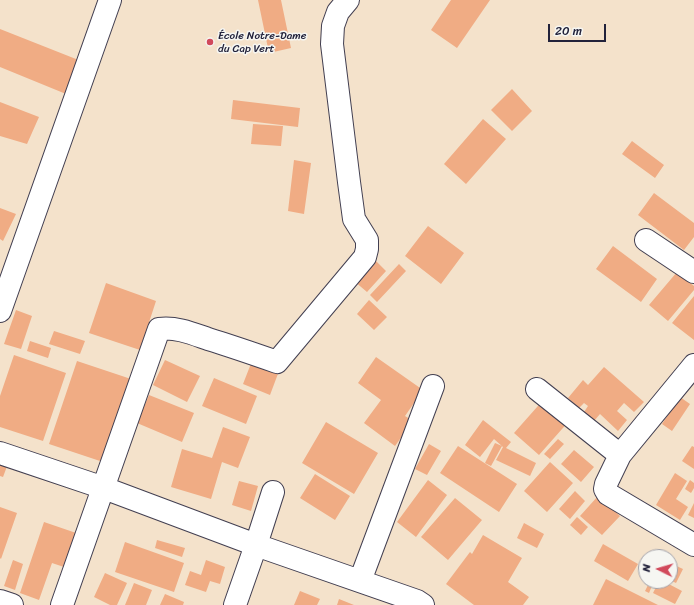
<!DOCTYPE html>
<meta charset="utf-8">
<style>
body{margin:0}
#map{position:relative;width:694px;height:605px;overflow:hidden;background:#f4e2cb;font-family:Sriracha,sans-serif}
canvas{display:block}
.north{position:absolute;left:638px;top:549px;width:40px;height:40px;box-sizing:border-box;background:#f6f6f2;border:1px solid #a1a1a9;border-radius:50%;rotate:275deg;font-size:11px;font-weight:700;line-height:16px;text-align:center;color:#22223b}
.north::after{content:'';display:block;margin:auto;width:14px;height:18px;background:#d1495b;clip-path:polygon(50% 0,100% 100%,50% 72%,0 100%)}
.scale{position:absolute;left:548px;top:24px;width:58px;height:18px;box-sizing:border-box;border:2px solid #22223b;border-top:0;padding-left:5px;font-size:12px;line-height:14px;white-space:nowrap;color:#22223b;-webkit-text-stroke:3px #f6f6f2;paint-order:stroke}
</style>
<div id="map">
<canvas width="694" height="605"></canvas>
<div class="north">N</div>
<div class="scale">20 m</div>
</div>
<script>
const g = document.querySelector('canvas').getContext('2d');
g.lineJoin = 'round';
function fillPath(path, color) { g.fillStyle = color; g.fill(path, 'evenodd'); }
function trace(path, color, width, dash) { g.strokeStyle = color; g.lineWidth = width; g.lineCap = dash ? 'butt' : 'round'; g.setLineDash(dash || []); g.stroke(path); }
function drawText(font, color, halo, rows, align = 'center') {
  g.font = font + ' Sriracha,sans-serif'; g.lineWidth = 3; g.setLineDash([]); g.textBaseline = 'middle'; g.strokeStyle = halo; g.fillStyle = color; for (const [text, x, y, turn = 0] of rows) {
    g.save(); g.translate(x, y); g.rotate((+turn || 0) * Math.PI / 180); g.textAlign = isNaN(turn) ? turn : align; if (halo) g.strokeText(text, 0, 0); g.fillText(text, 0, 0); g.restore();
  }
}
fillPath(new Path2D(`
 M258,0h23l10,48 -22,5z
 M451,0h39l-33,48 -26,-18z
 M0,29l81,32 -15,33 -66,-27z
 M512,89l20,22 -20,20 -21,-21z
 M233,100l67,8 -2,19 -67,-8z
 M0,102l39,15 -12,27 -27,-8z
 M483,119l23,20 -40,45 -22,-20z
 M253,124l30,2 -2,20 -30,-2z
 M632,141l32,24 -9,13 -33,-24z
 M294,160l17,3 -7,51 -16,-3z
 M654,193l40,30v14l-10,13 -46,-35z
 M0,208l16,6 -13,27 -3,-2z
 M428,226l36,27 -23,31 -36,-28z
 M613,246l44,33 -16,23 -45,-33z
 M374,259l12,12 -19,21 -13,-11z
 M399,264l7,7 -29,31 -7,-7z
 M677,272l17,14v4l-26,31 -19,-16z
 M106,283l50,18 -16,49 -51,-17z
 M694,296v44l-22,-17z
 M369,300l18,17 -13,13 -17,-16z
 M16,310l16,6 -11,33 -17,-5z
 M54,331l31,10 -5,13 -31,-10z
 M30,341l21,7 -3,10 -21,-7z
 M14,355l52,18 -23,68 -43,-14v-31z
 M376,357l47,33 -18,26 8,5 -18,25 -31,-23 17,-23 -23,-17z
 M165,360l35,16 -13,26 -34,-17z
 M77,361l54,18 -28,83 -54,-18z
 M252,361l27,10 -9,24 -27,-11z
 M604,367l40,35 -10,10 -10,-9 -7,8 10,9 -9,11 -18,-17 -6,7 -10,-9 4,-6 -4,-3 -5,5 -11,-10 15,-18 5,5z
 M214,378l43,18 -11,28 -44,-18z
 M149,395l45,18 -12,29 -45,-19z
 M680,397l10,7 -18,27 -10,-7z
 M545,398l25,22 -31,35 -25,-22z
 M483,420l28,22 -5,6 30,15 -6,13 -34,-16 7,-13 -9,-8 -14,18 -15,-12z
 M326,422l52,31 -24,41 -52,-31z
 M223,427l27,10 -12,31 -16,-6 -11,37 -40,-12 11,-38 30,9z
 M558,439l6,5 -14,15 -6,-5z
 M495,443l7,3 -11,20 -6,-3z
 M429,444l12,7 -14,24 -12,-6z
 M458,446l59,38 -18,28 -59,-39z
 M692,446l2,1v22l-12,-8z
 M574,450l20,17 -13,15 -20,-18z
 M0,458l9,3 -6,16 -3,-1z
 M550,462l23,21 -26,29 -23,-21z
 M675,473l12,8 -11,18 12,8 -8,13 -24,-15z
 M315,474l35,22 -15,24 -35,-22z
 M428,480l19,15 -31,42 -19,-15z
 M690,480l4,3v5l-3,5 -6,-4z
 M239,481l19,5 -7,25 -19,-6z
 M575,491l10,10 -15,18 -11,-10z
 M598,496l22,20 -18,19 -22,-19z
 M455,498l27,22 -34,40 -27,-23z
 M694,503v15l-6,-3z
 M0,507l17,6 -16,46 -1,-1z
 M577,517l11,10 -7,8 -11,-10z
 M44,522l38,13 -12,34 -18,-6 -13,37 -19,-7z
 M524,523l20,11 -7,14 -20,-10z
 M483,535l39,23 -14,24 21,15 -6,8h-49l-28,-21 24,-32 2,2z
 M157,540l28,8 -3,9 -27,-9z
 M125,542l59,21 -10,29 -59,-20z
 M603,544l35,20 -10,17 -34,-20z
 M651,551l9,5v1h-12z
 M13,560l10,4 -8,26 -11,-4z
 M206,560l19,7 -5,17 -10,-3 -4,11 -21,-7 5,-14 11,4z
 M670,563l13,6 -7,14 -6,-3z
 M105,573l22,10 -10,22h-7l-16,-8z
 M606,579l52,26h-65z
 M650,581h4l-5,12 -4,-2z
 M659,581h4l19,10 -7,13 -22,-11z
 M134,583l18,7 -6,15h-21z
 M300,591l20,8 -3,6h-23z
 M165,594l19,8 -1,3h-23z
 M339,599l15,6h-17z`), '#f0ac84');
const minor = new Path2D(`
 M646,240l48,32
 M0,311l110,-311
 M694,365l-74,90 -14,29 -1,5 3,5 86,51
 M537,389l83,66
 M0,453l104,35 152,57 161,56 6,4
 M360,581l73,-195
 M0,601l12,4
 M62,605l97,-276c18,-2 32,4 49,10 23,7 46,15 69,23l88,-105 2,-8v-9l-13,-21 -5,-37 -17,-138 1,-18 5,-14 10,-12
 M235,605l21,-60 17,-53`);
trace(minor, '#423f51', 24);
trace(minor, '#fff', 22);
for (const [x, y, r, color] of [
 [210,42,4,"#d1495b"]
]) { const dot = new Path2D(); dot.arc(x, y, r, 0, 2 * Math.PI); g.fillStyle = color; g.fill(dot); trace(dot, '#f6f6f2', 1.5); }
drawText('11px', '#22223b', '#f6f6f2', [
 ["École Notre-Dame",218,36],
 ["du Cap Vert",218,49]
], 'left');
</script>
